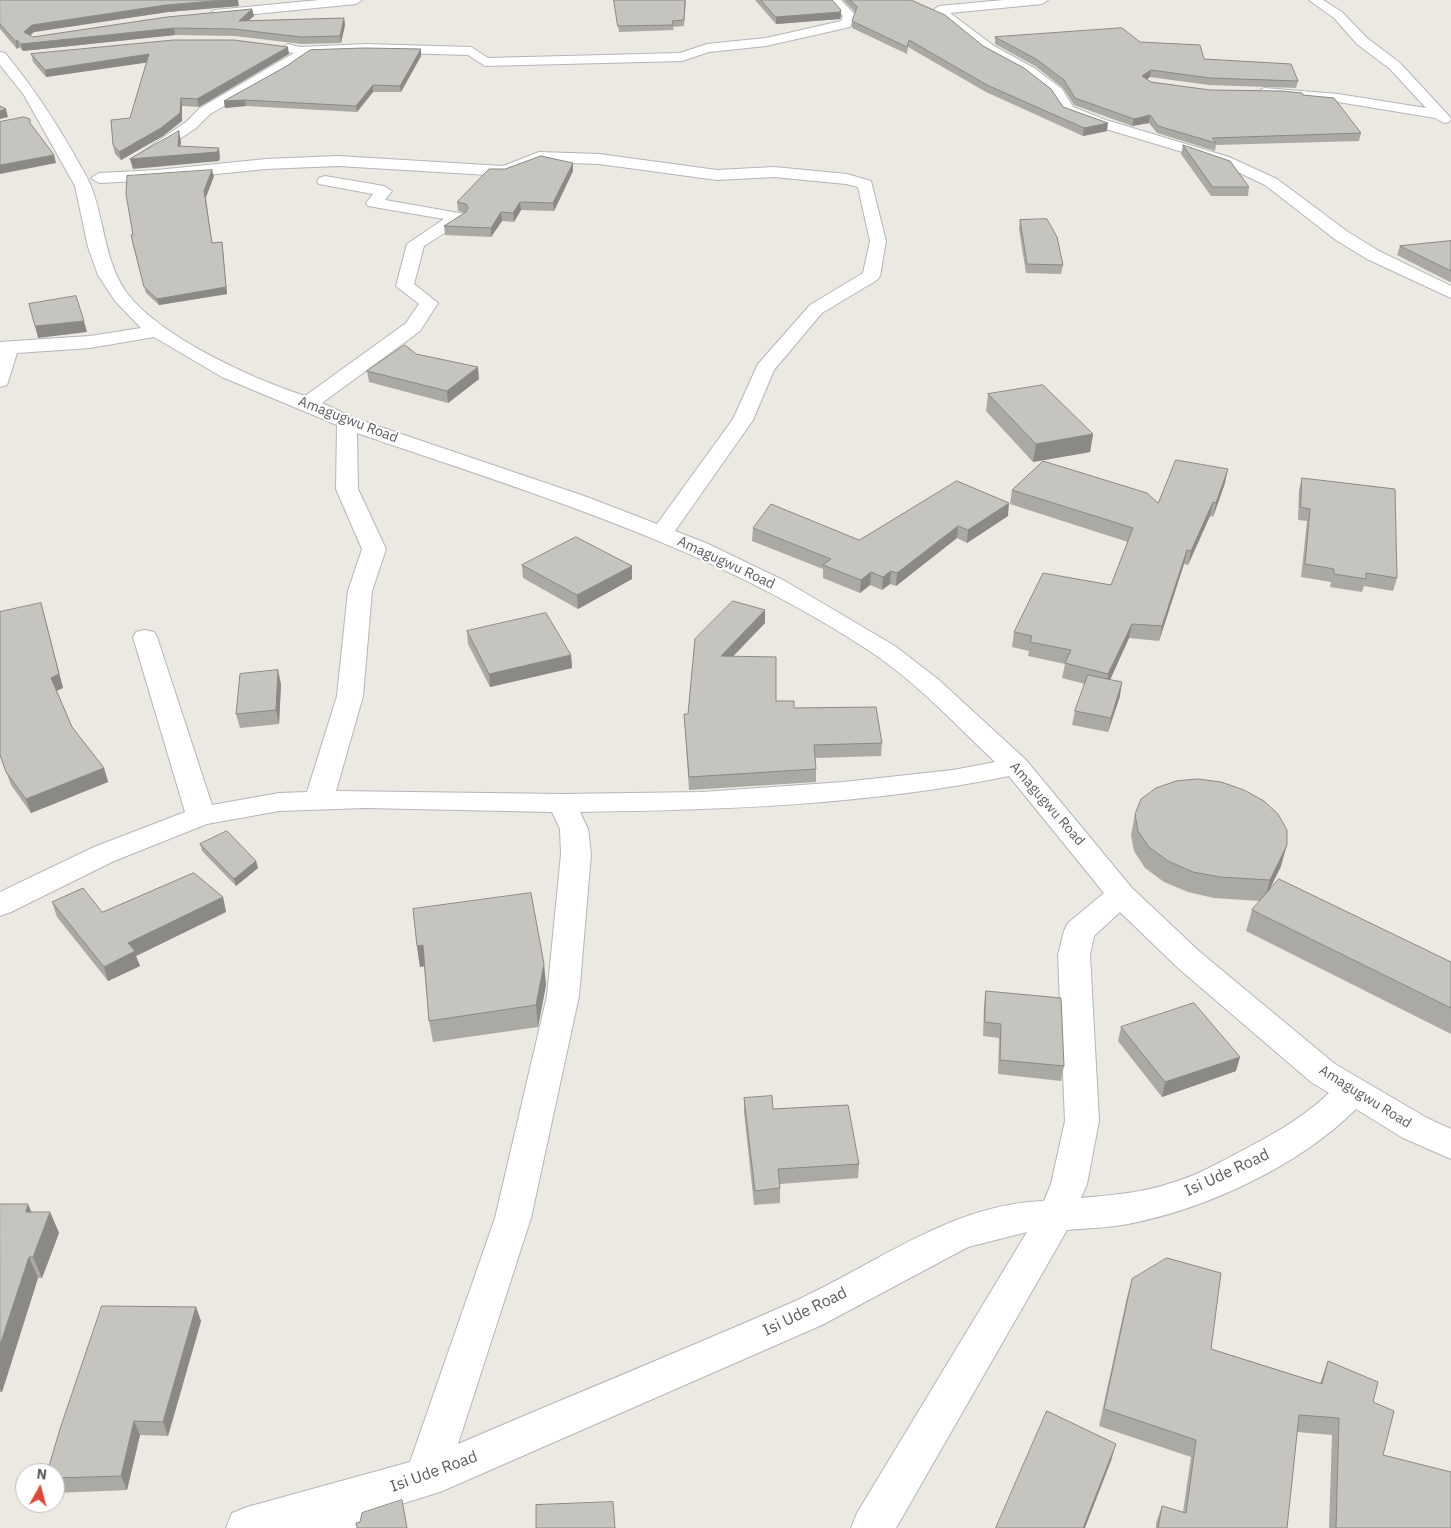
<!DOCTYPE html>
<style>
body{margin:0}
#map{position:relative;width:1451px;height:1528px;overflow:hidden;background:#ebe9e1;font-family:"IBM Plex Sans",sans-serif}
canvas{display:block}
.north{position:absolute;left:15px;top:1463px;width:50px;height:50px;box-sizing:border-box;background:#fff;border:1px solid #bdbebf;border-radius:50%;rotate:7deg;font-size:14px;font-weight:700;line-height:20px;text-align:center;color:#595c60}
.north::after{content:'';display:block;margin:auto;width:18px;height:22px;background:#d94b38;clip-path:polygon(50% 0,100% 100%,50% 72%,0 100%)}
</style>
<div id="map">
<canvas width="1451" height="1528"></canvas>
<div class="north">N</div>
</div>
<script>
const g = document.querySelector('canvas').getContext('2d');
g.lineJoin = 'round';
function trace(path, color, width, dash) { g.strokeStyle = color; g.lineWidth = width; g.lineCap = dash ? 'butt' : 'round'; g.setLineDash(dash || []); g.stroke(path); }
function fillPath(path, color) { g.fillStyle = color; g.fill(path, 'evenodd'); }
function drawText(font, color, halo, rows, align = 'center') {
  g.font = font + ' "IBM Plex Sans",sans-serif'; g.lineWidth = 4; g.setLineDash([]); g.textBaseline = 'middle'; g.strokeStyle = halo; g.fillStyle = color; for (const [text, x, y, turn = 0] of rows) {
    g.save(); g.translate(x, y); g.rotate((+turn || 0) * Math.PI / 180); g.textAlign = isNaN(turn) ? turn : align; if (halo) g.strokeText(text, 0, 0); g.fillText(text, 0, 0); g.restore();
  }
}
const street = new Path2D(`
 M319,0h43l-6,4 -141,14 -6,-4 6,-4z
 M828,0h13l14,15 -5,12 -84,19 -57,6 -27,9 -197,5 -17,-11 -102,-3 -56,2 -25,18 -75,42 -14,14 -42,28 -5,2 -8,-5 45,-31 14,-14 94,-55 -11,-2 -2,-3 7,-4 12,3 66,-3 105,3 17,11 192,-5 27,-9 59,-6 75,-17 2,-5z
 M1004,0h44l-6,4 -92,9 44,33 40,22 28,21 11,18 33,13 123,37 48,22 71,53 31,19 72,35v12l-84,-39 -31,-19 -71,-55 -46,-22 -123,-37 -33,-13 -11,-18 -28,-21 -40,-22 -51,-42 6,-4z
 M1309,0h14l19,12 25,26 33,25 49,53 2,3 -2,3 -5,1 -9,-5 -97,-16 -79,-7 -2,-3 7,-4 74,6 88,14 -36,-39 -33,-25 -23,-26z
 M0,52l5,1c27,33 49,66 70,103 5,10 12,20 16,30 14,36 13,75 36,107 33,44 126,86 178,103l101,-73 13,-19 -23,-18 11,-42 37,-25 -76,-13 -2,-3 7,-9 -54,-10 -2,-3 2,-3 6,-2 59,10 8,5 -7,9 80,14 2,3 -2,3 -41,26 -10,38 24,19 -18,28 -98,72 32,15 233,79 70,27 76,-105 25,-55 52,-59 53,-32 7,-32 -12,-54 -12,-3 -72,-7 -57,3 -118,-16 -58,-2 -36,14 -167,-10 -72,3 -109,11 -58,3 -8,-5 8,-5 58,-3 109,-11 72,-3 165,10 36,-14 60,2 118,16 57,-3 73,7 24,7 15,60 -6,35 -3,4 -55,33 -48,57 -21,50 -78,111 31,12 79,38 110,65 44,34 87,80 106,128 68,64 135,112 92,54 24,11v30l-48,-21 -47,-29c-57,57 -150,100 -228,115 -20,4 -41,4 -61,6l-171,298h-45l6,-15 170,-281 -59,15 -146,78 -382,167 -78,24 -1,12h-135l6,-15 15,-6 163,-45 85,-244 52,-222 14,-142 -1,-25 -8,-17 -187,-4 -86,3 -72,13 -93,37 -103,51 -11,4v-24l94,-45 91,-35 -52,-175 3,-5 9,-2 9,2 3,5 55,168 67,-12 28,-1 30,-96 11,-105 14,-42 -26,-60 1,-64 -115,-48 -68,-40 -64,11 -73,5 -10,32 -7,2v-45l90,-6 51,-8 -26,-27 -17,-26 -10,-28 -13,-61 -51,-91 -24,-30zM357,433c178,61 362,116 520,223 43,30 80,70 118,106l-42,8 -110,12 -141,10 -140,2 -226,-3 27,-95 9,-105 14,-42 -28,-60zM1009,776l95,117 -36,30 -4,8 -6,24 7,166 -14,63 -7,17c-93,3 -169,64 -251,101 -111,49 -224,94 -335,142l73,-226 48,-222 12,-142 -3,-25 -8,-17c144,-2 289,-7 429,-36zM1120,912l58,56 133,114 18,11c-28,27 -61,44 -95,62 -21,11 -41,22 -63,28 -29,10 -59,12 -90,15l6,-14 12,-63 -9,-166 4,-19z`);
trace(street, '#b3b6ba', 2);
fillPath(street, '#fff');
fillPath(new Path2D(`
 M0,0l239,6 -71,6 -134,20 -4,3 3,2 219,-28 2,7 -6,5 96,-3 1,7 -4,18 -39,1 -67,-8 -60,-1 -152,16 -4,-4 -2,2 -17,-20z
 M614,0h72l-2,26 -11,1 1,3 -55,2z
 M755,0h77l9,10v6l-1,3 -64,5z
 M843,0h68l72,46 80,61 44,24 -24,5 -97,-44 -78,-45 -1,7 -55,-26v-7l3,-9z
 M995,37l145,5 64,17 94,22 -2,7 -87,-3 -59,-8 -3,2 4,3 59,8 93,5 58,38 -2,8 -143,4 -1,6 -58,-18 -8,-10 -17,3 -58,-21 -11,-17 -28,-22 -40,-22z
 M31,54h258l-90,53 -17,-1v15l-19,15 -42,24 -6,-6 -2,-9 17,-27 17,-56 -101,15 -13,-15z
 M421,56l-20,36h-28l-16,20 -111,-6 -21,2 -1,-7z
 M1183,145l66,42 -1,9h-37l-30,-42z
 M573,163v8l-19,40 -33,-1 -7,12 -12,-1 -11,16 -46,-2 -1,-9 21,-13 -7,-2 -1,-9 48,-33z
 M214,176l-8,21 6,46 10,-1 5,52 -68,11 -13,-12 -14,-51 1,-7z
 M1020,220l43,45 -2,9 -35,-1 -7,-44z
 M1451,241v41h-1l-53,-27 3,-9z
 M416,354l63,25 -31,24 -79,-21 -2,-11z
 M988,394l105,40 -3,18 -57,10 -47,-51z
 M1302,478l95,100 -4,13 -29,-5 -2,6 -32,-5 1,-5 -30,-5 6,-56 -9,-1 1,-30z
 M1225,483l-12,34 -3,-1 -22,49 -4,-1 -25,77 -30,-3 -19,41 10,17 -12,36 -36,-7 3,-14 10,-27 -23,-6 3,-14 -37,-8 1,-5 -17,-4 2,-15 97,-47 17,-43 -118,-38 2,-14 146,13z
 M1008,516l-41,27 -10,-5 -61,48 -6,-2 -8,6 -12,-5 -10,8 -37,-15v-9l-71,-28 1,-13 106,12z
 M522,565l110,1v13l-54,30 -55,-31z
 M41,603l22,85 -6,3 15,36 32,41 4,14 -77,31 -20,-28 -11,-30z
 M765,623l-32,33 43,45 106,42 -1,13 -66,2 1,11v13l-127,8 -5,-76h4l7,-75z
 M467,631l104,24 1,13 -82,19 -22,-43z
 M281,684l-2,40 -39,4 -4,-14z
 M1135,814l146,52 -12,25 182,71v72l-205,-103 6,-21 8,-9 -46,-3 -26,-6 -24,-10 -19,-14 -11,-17 -3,-16z
 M200,844l56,17 2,7 -22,18 -34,-35z
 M223,897l3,15 -90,44 4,10 -32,15 -51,-64 -5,-15 50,10z
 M417,946l127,18 2,21 -8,42 -105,15 -4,-21 -5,-55 -4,1z
 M986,991l78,75 -3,15 -63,-7 1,-36 -16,-2 1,-31z
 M1121,1027l115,44 -74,26 -44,-56z
 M744,1098l29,11 86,55 -1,14 -78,6v19l-26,2 -10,-93z
 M0,1204l32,8h18l9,21 -17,45h-4l-36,114h-2z
 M1132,1279l79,70 109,34 8,-22 45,41 10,53 68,73h-122l3,-93 -35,-3 -10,96h-131v-5l6,-17 21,6 8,-55 -92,-31 28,-129z
 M196,1307l5,14 -33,115 -28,-1 -13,55 -72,3v-20z`), '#aaa9a3');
fillPath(new Path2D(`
 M225,0h13l1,6 -71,6 -134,20 -8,7 -2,-7 8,-7 134,-20z
 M252,9l2,7 -14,12 -1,-7z
 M841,10v6l-1,3 -64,5v-7z
 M344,18l1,7 -4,18 -1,-7z
 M174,28l1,7 -152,16 -2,-7z
 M17,40l2,7 -2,2 -1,-7z
 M288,47l1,7 -90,53 -2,-8z
 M421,49v7l-20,36 -1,-6z
 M149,54l2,8 -105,15 -1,-7z
 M1151,70l-1,7 -9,7 1,-8z
 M373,85v7l-16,20 -1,-6z
 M181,98l1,8v15l-19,15 -42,24 -2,-8z
 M245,100l1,6 -21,2 -1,-7z
 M6,109l2,8 -8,2v-8z
 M1150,115l-1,8 -17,3 2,-7z
 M1108,123l-1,8 -24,5 1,-8z
 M179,131l2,10 -1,14 39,-7 1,10 -1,3 -86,8 -3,-10 48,-13z
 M54,155l2,8 -56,11v-9z
 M573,163v8l-19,40 -1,-8z
 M212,170l2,6 -8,21 -2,-6z
 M520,202l1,8 -7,12 -1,-9z
 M501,212l1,9 -11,16v-9z
 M222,242l5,52 -68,11 -2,-6z
 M84,321l3,11 -49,6 -3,-12z
 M478,367l1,12 -31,24 -1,-12z
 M1093,434l-3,18 -57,10 3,-18z
 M1228,469l-3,14 -12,34 3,-14z
 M1213,502l-3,14 -22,49 3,-14z
 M1009,503l-1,13 -41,27 1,-13z
 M958,526l-1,12 -61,48 1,-13z
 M1187,550l-3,14 -25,77 3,-15z
 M632,566v13l-54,30 -1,-14z
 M891,571l-1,13 -8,6 1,-13z
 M871,572l-1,13 -10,8 1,-13z
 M41,603l22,85 -8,3 -4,-13z
 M765,610v13l-44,46v-13z
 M1132,624l-3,14 -23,51 2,-15z
 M571,655l1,13 -82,19 -1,-13z
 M278,670l3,14 -2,40 -3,-14z
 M1122,682l-2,14 -12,36 3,-14z
 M104,768l4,14 -77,31 -5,-14z
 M1287,845l-6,21 -17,35 6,-21z
 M256,861l2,7 -22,18 -2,-7z
 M223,897l3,15 -90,44 4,10 -32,15 -4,-14 24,-24z
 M423,945l3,21 -6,1 -3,-21z
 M544,964l2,21 -8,42 -2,-22z
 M1240,1057l-4,14 -74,26 3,-15z
 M28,1204l9,21 -11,-13z
 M50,1212l9,21 -17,45 -9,-21z
 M29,1257l9,21 -36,114 -2,-3v-44z
 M196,1307l5,14 -33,115 -5,-14z
 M134,1421l6,14 -13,55 -6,-14z
 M1116,1444l-5,17 -26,67h-2z`), '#8b8985');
const building = new Path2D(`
 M0,0h225l-59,5 -134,20 -8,7 9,5 134,-20 85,-8 -13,12 105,-3 -4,18 -39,1 -67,-8 -60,-1 -153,16 -4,-4 -1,2 -16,-18z
 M614,0h71l-1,20 -12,1 1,4 -55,1z
 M761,0h71l9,10 -1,2 -64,5z
 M850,0h61l34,15 38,31 41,22 27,21 12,18 45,16 -24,5 -97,-43 -78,-45 -2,7 -55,-26 5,-14z
 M1122,28l18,14 60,3 4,14 87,5 7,17 -88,-3 -59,-8 -9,6 9,6 59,8 73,1 19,2 1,2 31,3 27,35 -149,5 4,5 -58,-17 -8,-11 -16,4 -59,-21 -11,-18 -28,-21 -41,-22z
 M174,40h60l54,7 -91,52 -16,-1 -1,15 -19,15 -42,24 -6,-7 -2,-25 19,-2 19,-64 -104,16 -14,-16z
 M365,48l56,1 -21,37 -27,-1 -17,21 -111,-6 -21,1 61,-34 25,-17z
 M0,106l6,3 -6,2z
 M24,117l6,2v4l24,32 -54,10v-43z
 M179,131l-1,15 41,2 -2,4 -87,7z
 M1183,145l47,16 19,26h-36z
 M541,156l32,7 -20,40 -33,-1 -7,11 -12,-1 -10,16 -47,-2 22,-14 2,-5 -2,-3 -9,-2 32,-33h16z
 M212,170l-8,21 8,52 10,-1 4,45 -69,12 -13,-12 -13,-52h2l-7,-41 1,-18z
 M1047,219l10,18 6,28 -36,-1 -7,-44z
 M1451,241v30l-51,-25z
 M76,296l8,25 -49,5 -6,-22z
 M405,345l11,9 62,13 -31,24 -80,-20z
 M1043,385l50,49 -57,10 -48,-50z
 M1176,460l52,9 -12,34 -3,-1 -22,49 -4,-1 -25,76 -30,-2 -24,50 -43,-11 6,-13 -41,-8 2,-6 -18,-4 29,-59 68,12 22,-57 -121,-38 31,-29 104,32 11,10z
 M1302,478l93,11 2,89 -31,-5v6l-32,-5v-5l-29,-5 5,-55 -9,-2z
 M957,481l52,22 -41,27 -10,-4 -61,47 -6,-2 -8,6 -12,-5 -10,8 -38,-15 8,-6 -78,-31 18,-24 88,36z
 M576,537l56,29 -55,29 -55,-30z
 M733,601l32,9 -44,46 55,1v44h18v7l82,-1 6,36 -68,2 2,24 -127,8 -5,-63h4l7,-75z
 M41,603l18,71 -8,4 21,49 32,41 -78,31 -20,-27 -6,-17v-143z
 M546,613l25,42 -82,19 -22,-43z
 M278,670l-2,40 -40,4 4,-40z
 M1088,675l34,7 -11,36 -36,-7z
 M1198,779l23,3 23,8 20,11 14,13 9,16v15l-17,35 -50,-3 -27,-5 -25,-11 -19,-14 -11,-16 -3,-17 6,-15 15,-11 20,-7z
 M227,831l29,30 -22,18 -34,-35z
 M194,873l29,24 -95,46 7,8 -31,16 -52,-65 31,-14 19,24z
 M1279,879l172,83v46l-199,-98z
 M531,893l13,71 -8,41 -107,16 -6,-76 -6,1 -4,-37z
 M986,991l75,7 3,68 -64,-6 1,-36 -16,-2z
 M1194,1003l46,54 -75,25 -44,-55z
 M772,1096l1,13 75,-4 11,59 -81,5 2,19 -25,3 -11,-93z
 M0,1204h28l-2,8h24l-17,45h-4l-29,88z
 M1167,1258l54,15 -10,76 111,35 6,-23 50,21 -5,20 21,9 -11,44 68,17v56h-115l3,-110 -40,-3 -12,113h-129l4,-22 24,7 10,-73 -92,-31 28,-130z
 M102,1306l94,1 -33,115 -29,-1 -13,55 -66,2v-5h-8l13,-44z
 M1047,1411l69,33 -33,84h-87z
 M402,1500l5,28h-50l-1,-5 4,-1 2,-9z
 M613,1502l2,26h-79v-23z`);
fillPath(building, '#c6c4be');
trace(building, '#8b8985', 1);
drawText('14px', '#595c60', '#fff', [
 ["Amagugwu Road",348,420,21],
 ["Amagugwu Road",726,563,25],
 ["Amagugwu Road",1047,804,49],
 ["Amagugwu Road",1365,1097,32]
]);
drawText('16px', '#595c60', '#fff', [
 ["Isi Ude Road",1227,1173,-25],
 ["Isi Ude Road",805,1312,-26],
 ["Isi Ude Road",434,1472,-20]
]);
</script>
